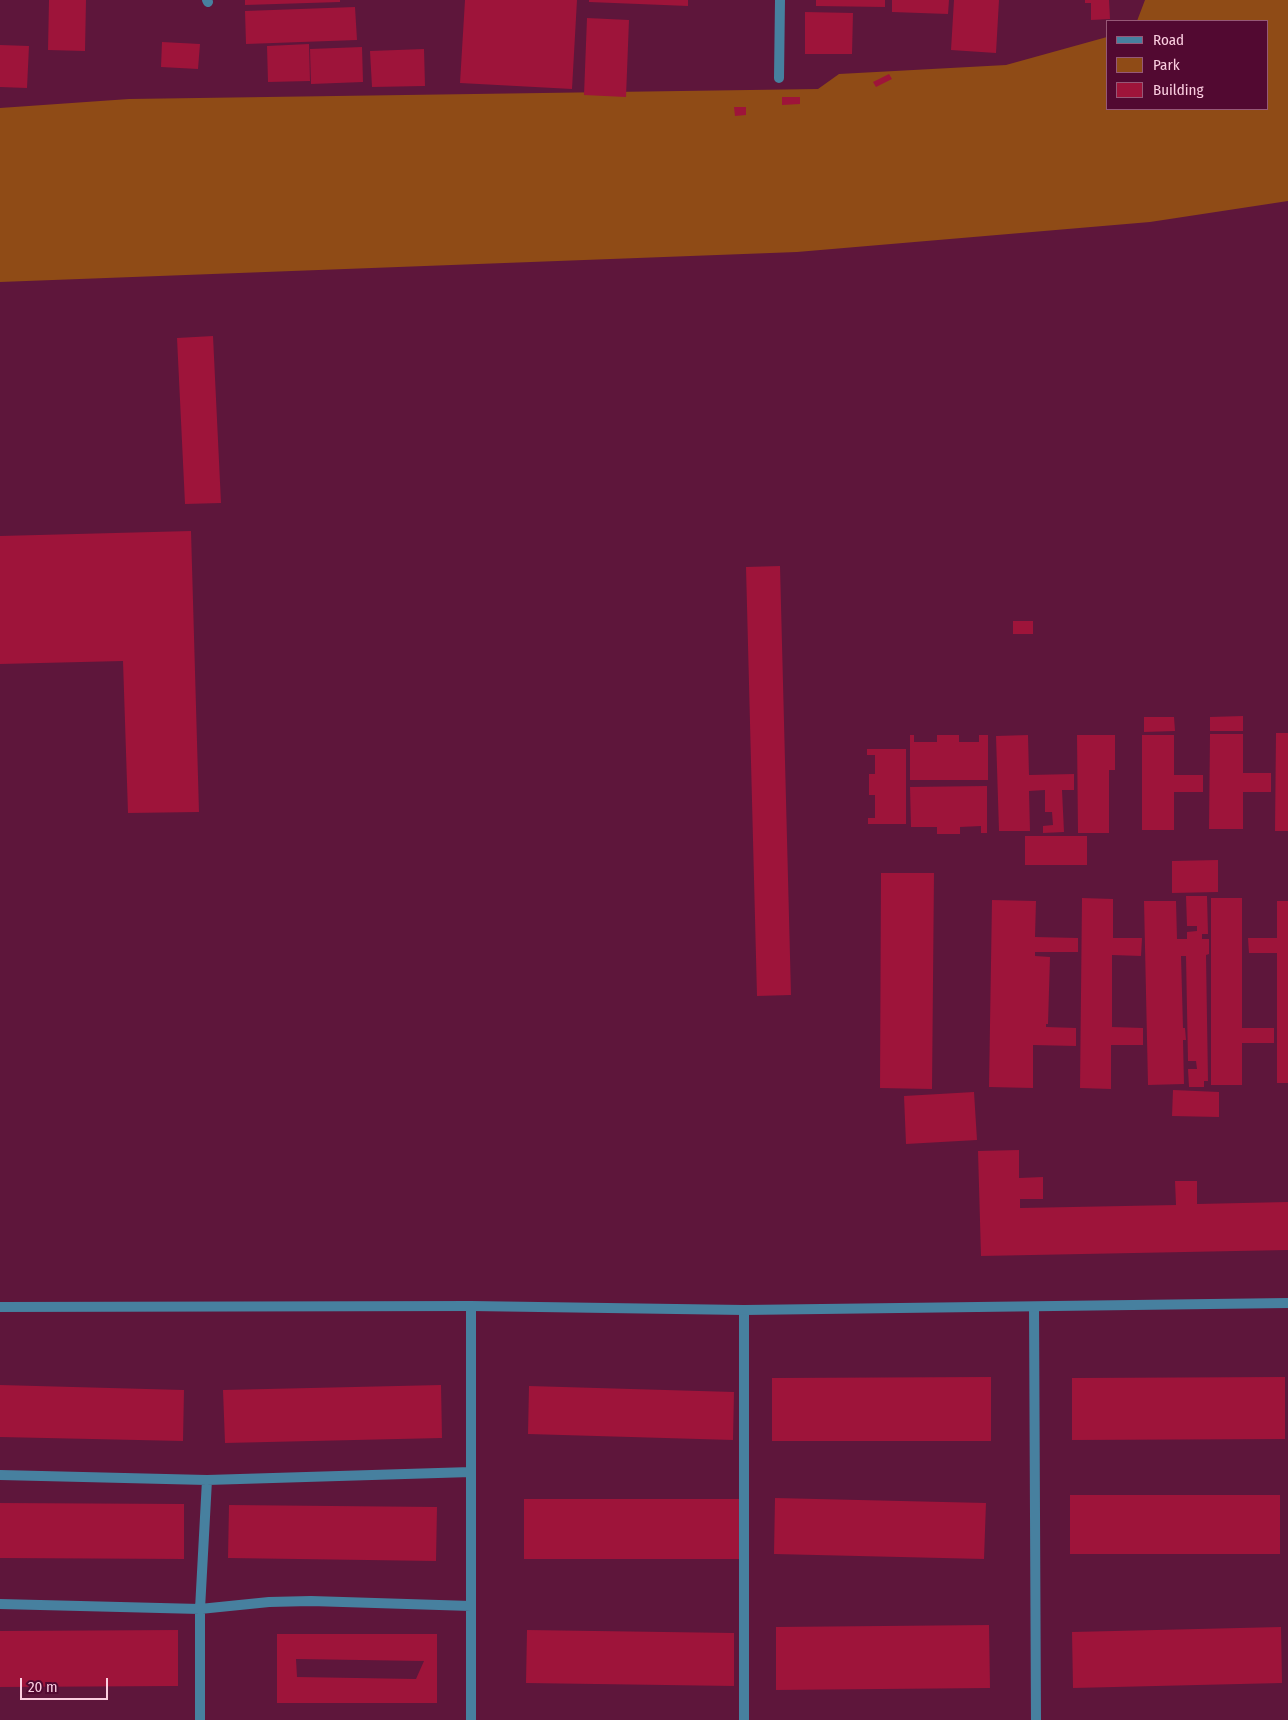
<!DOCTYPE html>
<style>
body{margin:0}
#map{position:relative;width:1288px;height:1720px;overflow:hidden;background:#5e163b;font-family:"Fira Sans Condensed",sans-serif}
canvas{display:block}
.legend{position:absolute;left:1106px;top:20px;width:162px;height:90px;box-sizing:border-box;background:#520931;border:1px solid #965877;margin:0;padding:6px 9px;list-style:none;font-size:15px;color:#fbcee0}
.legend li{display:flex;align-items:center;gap:10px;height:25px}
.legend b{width:25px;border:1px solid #965877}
.scale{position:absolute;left:20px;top:1678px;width:88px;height:22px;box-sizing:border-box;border:2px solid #fbcee0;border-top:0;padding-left:6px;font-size:15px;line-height:18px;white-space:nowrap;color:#fbcee0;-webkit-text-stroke:4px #520931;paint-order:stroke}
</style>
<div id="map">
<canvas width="1288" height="1720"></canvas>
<ul class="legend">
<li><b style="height:6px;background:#47809f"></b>Road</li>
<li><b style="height:14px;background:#8f4b16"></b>Park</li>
<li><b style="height:14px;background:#9e143a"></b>Building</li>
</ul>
<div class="scale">20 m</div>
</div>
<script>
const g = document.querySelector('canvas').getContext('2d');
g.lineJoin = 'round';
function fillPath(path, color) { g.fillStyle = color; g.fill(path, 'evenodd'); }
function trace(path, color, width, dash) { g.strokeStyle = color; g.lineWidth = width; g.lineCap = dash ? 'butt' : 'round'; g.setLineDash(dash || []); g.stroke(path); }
fillPath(new Path2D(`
 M1145,0h143v201l-138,21 -353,30 -797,30v-174l129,-9 689,-10 21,-15 167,-9 101,-28v72h160v-88h-130z`), '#8f4b16');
fillPath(new Path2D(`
 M49,0h37l-1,51 -37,-1z
 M245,0h95v2l-95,3z
 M465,0h112l-5,89 -112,-6z
 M589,0h99v6l-99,-4z
 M816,0h69v7l-69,-1z
 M892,0h57l-1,14 -56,-2z
 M954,0h45l-3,53 -45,-3z
 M1085,0h24l1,19 -19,1v-17h-6z
 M355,7l2,33 -111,4 -1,-33z
 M805,12l48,1 -1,41h-47z
 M587,18l42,2 -3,77 -42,-2z
 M162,42l38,2 -2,25 -37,-2z
 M309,44l1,37 -42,1 -1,-36z
 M0,45l29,1 -2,42 -27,-1z
 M362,47l1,35 -52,2 -1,-35z
 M424,49l1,37 -53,1 -2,-36z
 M889,74l3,5 -16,8 -3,-5z
 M782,97h18v7l-18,1z
 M734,107h12v8l-11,1z
 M213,336l8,167 -36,1 -8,-166z
 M191,531l8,281 -71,1 -5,-152 -123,3v-128z
 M780,566l11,429 -34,1 -11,-429z
 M1013,621h20v13h-20z
 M1243,716v15h-33v-14z
 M1144,717h30l1,14 -31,1z
 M1276,733h12v98h-13z
 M1210,734h33v39h28v19h-28v37h-34z
 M910,735h4v7h23v-7h22v7h20v-7h9v45h-78z
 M1028,735l1,40 45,-1v16h-12l2,42 -21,1v-7l10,-1 -1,-13h-7v-22l-16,1 1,40h-31l-3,-95z
 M1077,735h38v35h-6v63h-31z
 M1142,735h32v40h29v17h-29v38h-32z
 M867,749h39v75h-38v-6h7v-23h-6v-21h6v-19h-8z
 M987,786v47h-6v-7l-21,1v7h-23v-7h-26l-1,-40z
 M1025,836h62v29h-62z
 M1218,860v32l-46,1v-32z
 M881,873h53l-2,216 -52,-1z
 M1186,896h21l1,38h-6v5h7v15l-3,1 2,126h-4v6h-15l-1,-18h9l-1,-8h-8l-2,-105h-5l2,72h2l1,12h-3l1,44 -36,1 -4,-184h32l1,38h10v-7l10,-1v-5h-10z
 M1082,898l31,1v39h29l-1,18 -29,-1v72l31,1v17h-32v44l-31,-1z
 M1211,898h31v130h32v15h-32v42h-31z
 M992,900l44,1 -1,36 43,1v14h-43v4l15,1 -2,67h-2v3l30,1v18l-43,-1v43l-44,-1z
 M1277,901h11v182h-11v-130h-28l-1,-15h29z
 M1173,1090l46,2v25l-47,-1z
 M974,1092l3,48 -71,4 -2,-48z
 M1019,1150v28l24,-1v22h-23v9l156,-3 -1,-24h22v23l91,-2v48l-307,6 -3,-105z
 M991,1377v64h-219v-63z
 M1285,1377v62l-213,1v-62z
 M0,1385l184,5 -1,51 -183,-4z
 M441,1385l1,53 -217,5 -2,-53z
 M529,1386l205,6 -1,48 -205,-6z
 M1070,1495h210v59h-210z
 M775,1498l211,5 -2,56 -210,-5z
 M524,1499h217v60h-217z
 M0,1503l184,1v55l-184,-1z
 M229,1505l208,2 -1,54 -208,-3z
 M989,1625l1,63 -214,2v-63z
 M1281,1627l1,56 -209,5 -1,-56z
 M178,1630v56l-178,1v-56z
 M527,1630l207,3v53l-208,-3z
 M277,1634h160v69h-160zM296,1659l128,2 -8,18 -119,-2z`), '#9e143a');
trace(new Path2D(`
 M1034,1307l2,413
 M744,1310v410
 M0,1475l207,5 264,-8
 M0,1604l200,5 69,-7 42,-1 160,5
 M200,1720v-111l7,-129
 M471,1720v-414`), '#47809f', 10);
trace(new Path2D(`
 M207,0l1,2
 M779,78l1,-78
 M0,1307l471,-1 273,4 544,-7`), '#47809f', 10);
</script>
